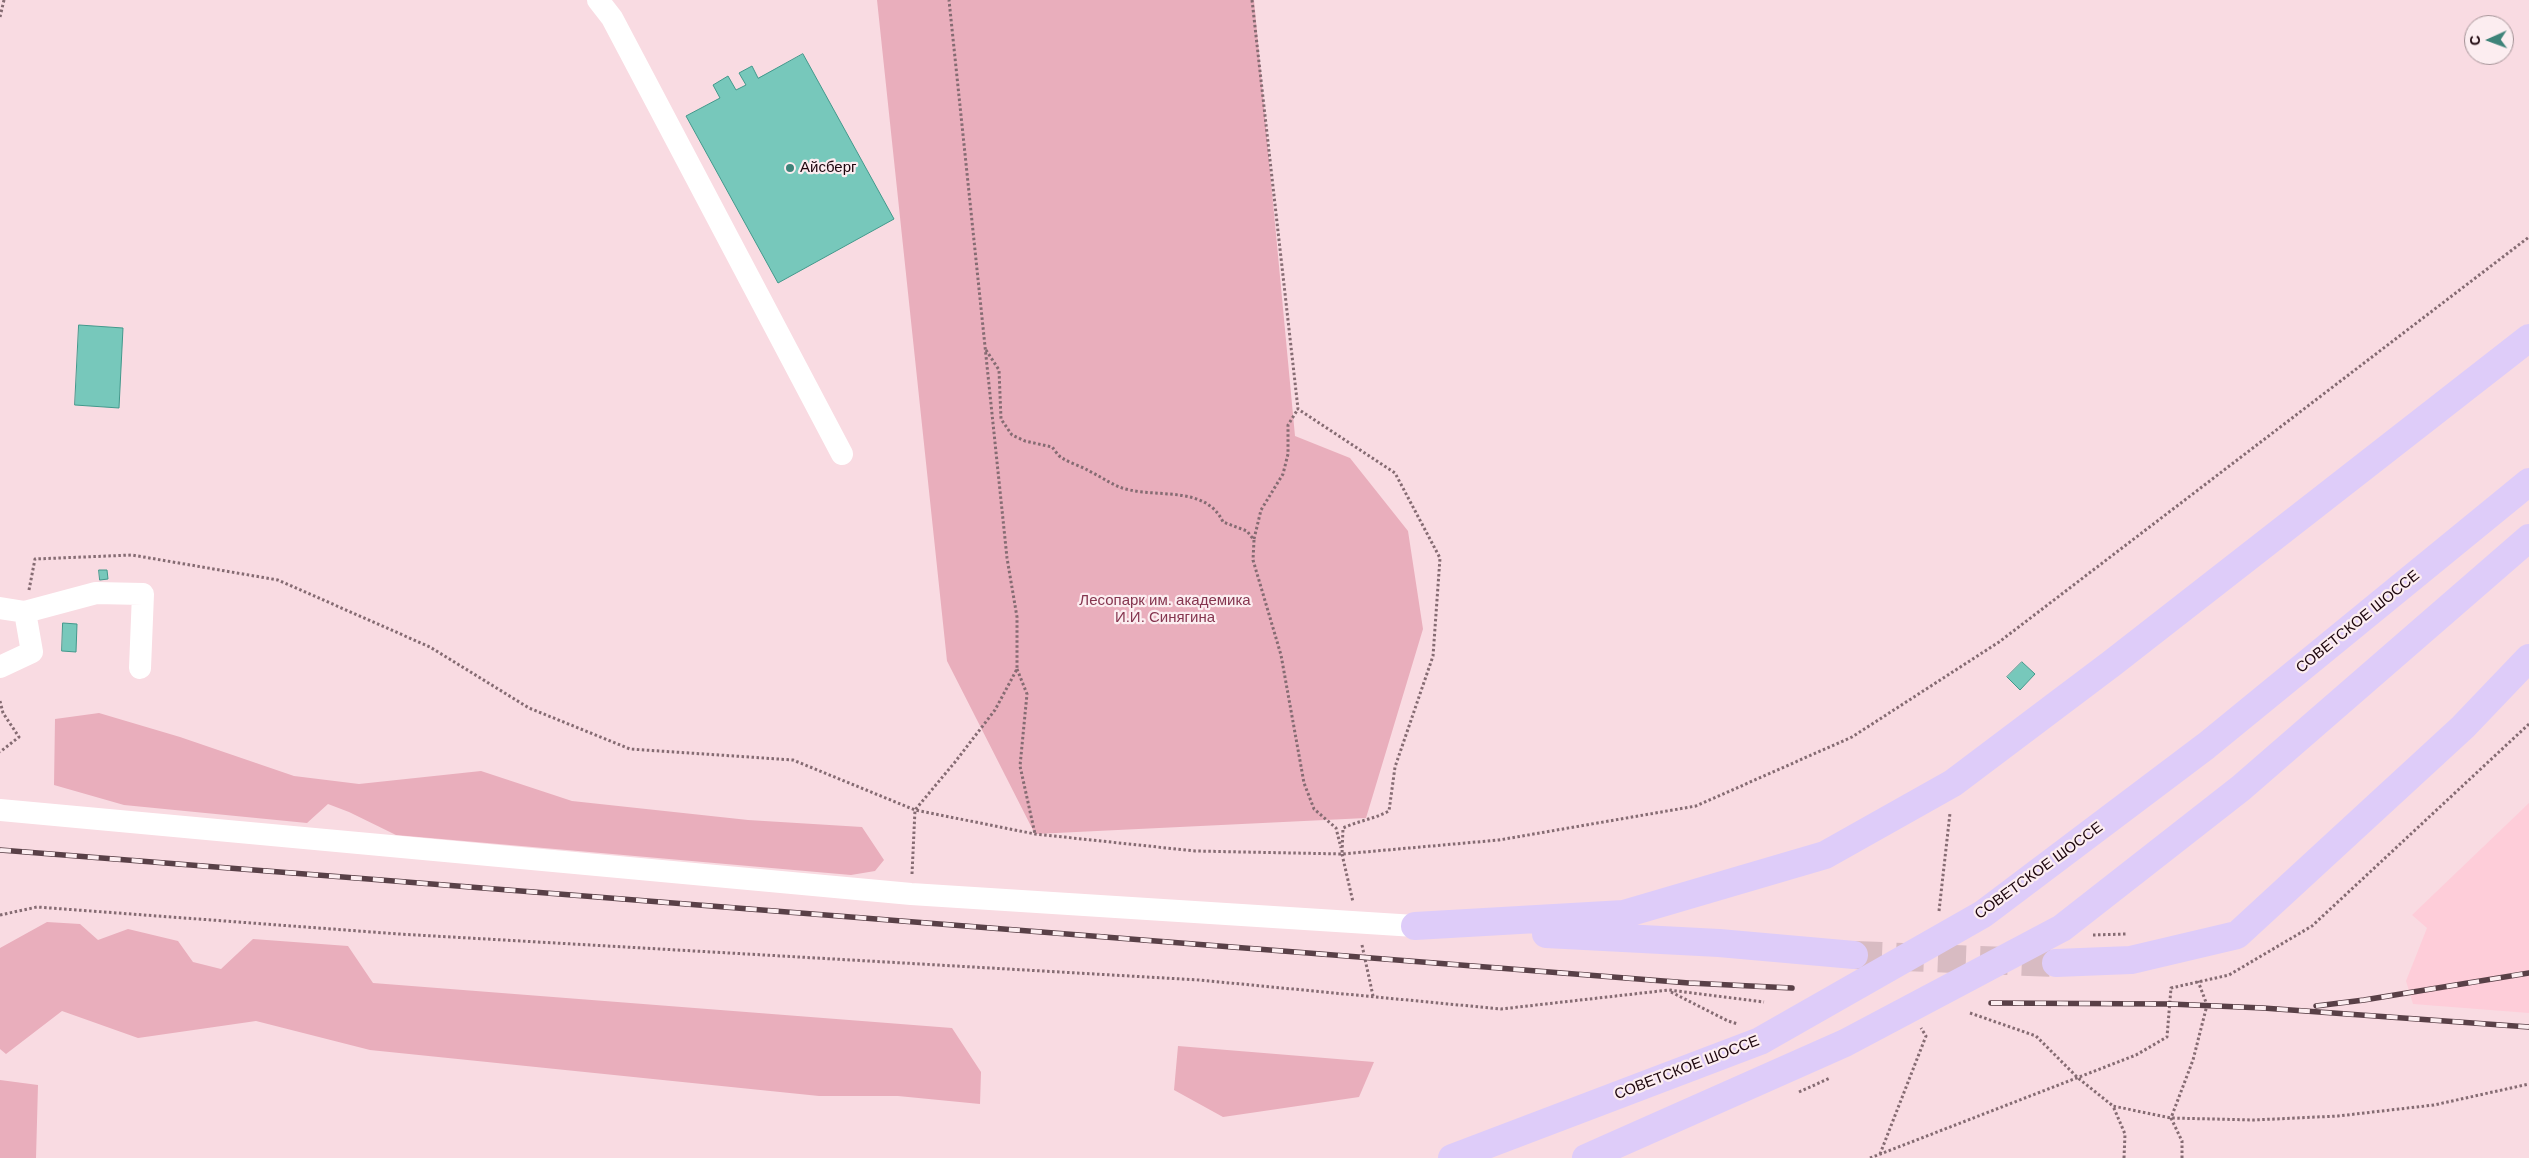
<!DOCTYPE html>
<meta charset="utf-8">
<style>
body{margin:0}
#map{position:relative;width:2529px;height:1158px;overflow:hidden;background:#f9dbe2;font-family:Arial,sans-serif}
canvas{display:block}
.north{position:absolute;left:2464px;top:15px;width:50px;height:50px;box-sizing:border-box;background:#fcedf0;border:1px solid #a39195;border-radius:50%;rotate:268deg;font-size:14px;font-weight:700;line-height:20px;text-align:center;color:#1d060d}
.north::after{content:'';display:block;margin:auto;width:18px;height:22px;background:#3e8379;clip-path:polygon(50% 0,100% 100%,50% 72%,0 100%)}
</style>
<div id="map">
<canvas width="2529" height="1158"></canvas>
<div class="north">С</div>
</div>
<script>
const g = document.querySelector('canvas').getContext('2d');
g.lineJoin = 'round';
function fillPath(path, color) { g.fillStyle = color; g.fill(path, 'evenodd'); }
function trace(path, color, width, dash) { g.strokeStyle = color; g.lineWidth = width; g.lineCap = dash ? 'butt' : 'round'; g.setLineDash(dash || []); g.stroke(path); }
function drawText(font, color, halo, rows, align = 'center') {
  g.font = font + ' Arial,sans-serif'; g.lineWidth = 4.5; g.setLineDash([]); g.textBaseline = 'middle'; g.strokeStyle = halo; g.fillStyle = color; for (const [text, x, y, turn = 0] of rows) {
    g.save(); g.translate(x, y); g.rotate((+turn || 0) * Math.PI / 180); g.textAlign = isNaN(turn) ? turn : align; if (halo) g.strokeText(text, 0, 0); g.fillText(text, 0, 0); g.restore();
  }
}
fillPath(new Path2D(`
 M2529,803v210l-116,-9 -7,-23 21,-53 -15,-13z`), '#fecdd9');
fillPath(new Path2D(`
 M877,0h377l41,436 55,22 58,73 15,98 -57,189 -331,16 -88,-173z
 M99,713l81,24 114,39 65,8 122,-13 91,30 176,19 114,7 22,33 -9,11 -24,4 -455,-40 -47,-23 -21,-8 -21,19 -183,-18 -70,-20 1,-66z
 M47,922l33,2 18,16 30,-11 50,12 15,21 28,7 32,-30 95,7 25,37 579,45 29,44 -1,32 -82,-8h-79l-449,-46 -114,-29 -118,17 -76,-27 -56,43 -6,-5v-101z
 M1178,1046l196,16 -15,35 -136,20 -49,-27z
 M0,1080l38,5 -2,73h-36z`), '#e9aebc');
const building = new Path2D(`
 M803,54l91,165 -116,64 -92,-167 34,-18 -7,-13 15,-9 8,14 10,-5 -7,-12 13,-7 6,12z
 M79,325l44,3 -4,80 -44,-3z
 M99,570h8l1,9 -8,1z
 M63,623l14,1 -1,28 -14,-1z
 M2022,662l13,12 -15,16 -13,-13z`);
fillPath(building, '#77c8bb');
trace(building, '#42988b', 1);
trace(new Path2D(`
 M1854,955l202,8`), '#d8bbc2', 28, [28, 14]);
trace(new Path2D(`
 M1252,0l46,409 97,64 45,85 -7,98 -38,111 -6,44c-15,8 -31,10 -46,17l-1,26
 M0,17l4,-17
 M986,350l13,20 2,49 11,16 13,6 27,6c3,3 6,9 10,11 8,5 19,8 27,13 15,7 25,16 41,19 31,7 77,-3 93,32l24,9 7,9 -1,20 28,95 23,128 10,26 22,19 5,20
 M1254,539l7,-29 22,-36 5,-20v-29l10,-16
 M29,590l6,-31 97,-4 146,25 152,67 99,61 101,41 163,11 122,50 120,24 160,17 147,3 157,-14 197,-34 156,-69 147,-95 530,-405
 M1017,669l10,25 -7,72 15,68
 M0,701l3,12 16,24 -19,15
 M1342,854l11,48
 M912,874l3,-64 40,-48 40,-52 22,-41v-52l-10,-59 -58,-558
 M1939,911l11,-98
 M0,915l37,-8 362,27 800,46 302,29 168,-19 95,12
 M2093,935l33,-1
 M1362,945l11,51
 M1671,992l57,29 10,3
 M1970,1013l66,23 42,42 35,28
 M1799,1092l31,-14
 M1880,1154l46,-118 -5,-8
 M1870,1158l266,-103 31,-18 4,-49 58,-13 83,-49 217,-202
 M2124,1158l1,-24 -12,-28 58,12 83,2 84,-4 96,-11 95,-21
 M2182,1158v-17l-11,-23 22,-58 14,-55 -9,-24`), '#856b72', 3, [2.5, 2.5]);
trace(new Path2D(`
 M598,0l14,18 230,436
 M0,608l25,4 71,-19 47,1 -3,74
 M0,667l32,-15 -7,-40
 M0,810l911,84 504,32`), '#fff', 22);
trace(new Path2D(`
 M1415,926l209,-12 201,-59 128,-72 158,-119 418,-326
 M1546,934l173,9 135,12
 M2056,963l75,-3 106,-25 226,-208 66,-69
 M1452,1158l308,-117 223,-127 223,-168 323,-264
 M1586,1158l259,-115 217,-115 179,-140 288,-250`), '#deccf9', 28);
const rail = new Path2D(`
 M0,850l1689,133 103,5
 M1991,1003l179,1 93,4 266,19
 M2316,1006l48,-6 165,-27`);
trace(rail, '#594047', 5.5);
trace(rail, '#fcedf0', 4, [11]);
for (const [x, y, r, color] of [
 [790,168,5,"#3e8379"]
]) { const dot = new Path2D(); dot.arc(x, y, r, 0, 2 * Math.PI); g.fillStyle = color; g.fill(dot); trace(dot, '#fcedf0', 2); }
drawText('15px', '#1d060d', '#fcedf0', [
 ["Айсберг",800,168]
], 'left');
drawText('15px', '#85354f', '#fcedf0', [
 ["Лесопарк им. академика",1165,601],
 ["И.И. Синягина",1165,618]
]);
drawText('15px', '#1d060d', '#fcedf0', [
 ["СОВЕТСКОЕ ШОССЕ",2358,622,-39],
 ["СОВЕТСКОЕ ШОССЕ",2039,871,-36],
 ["СОВЕТСКОЕ ШОССЕ",1687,1068,-21]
]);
</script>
